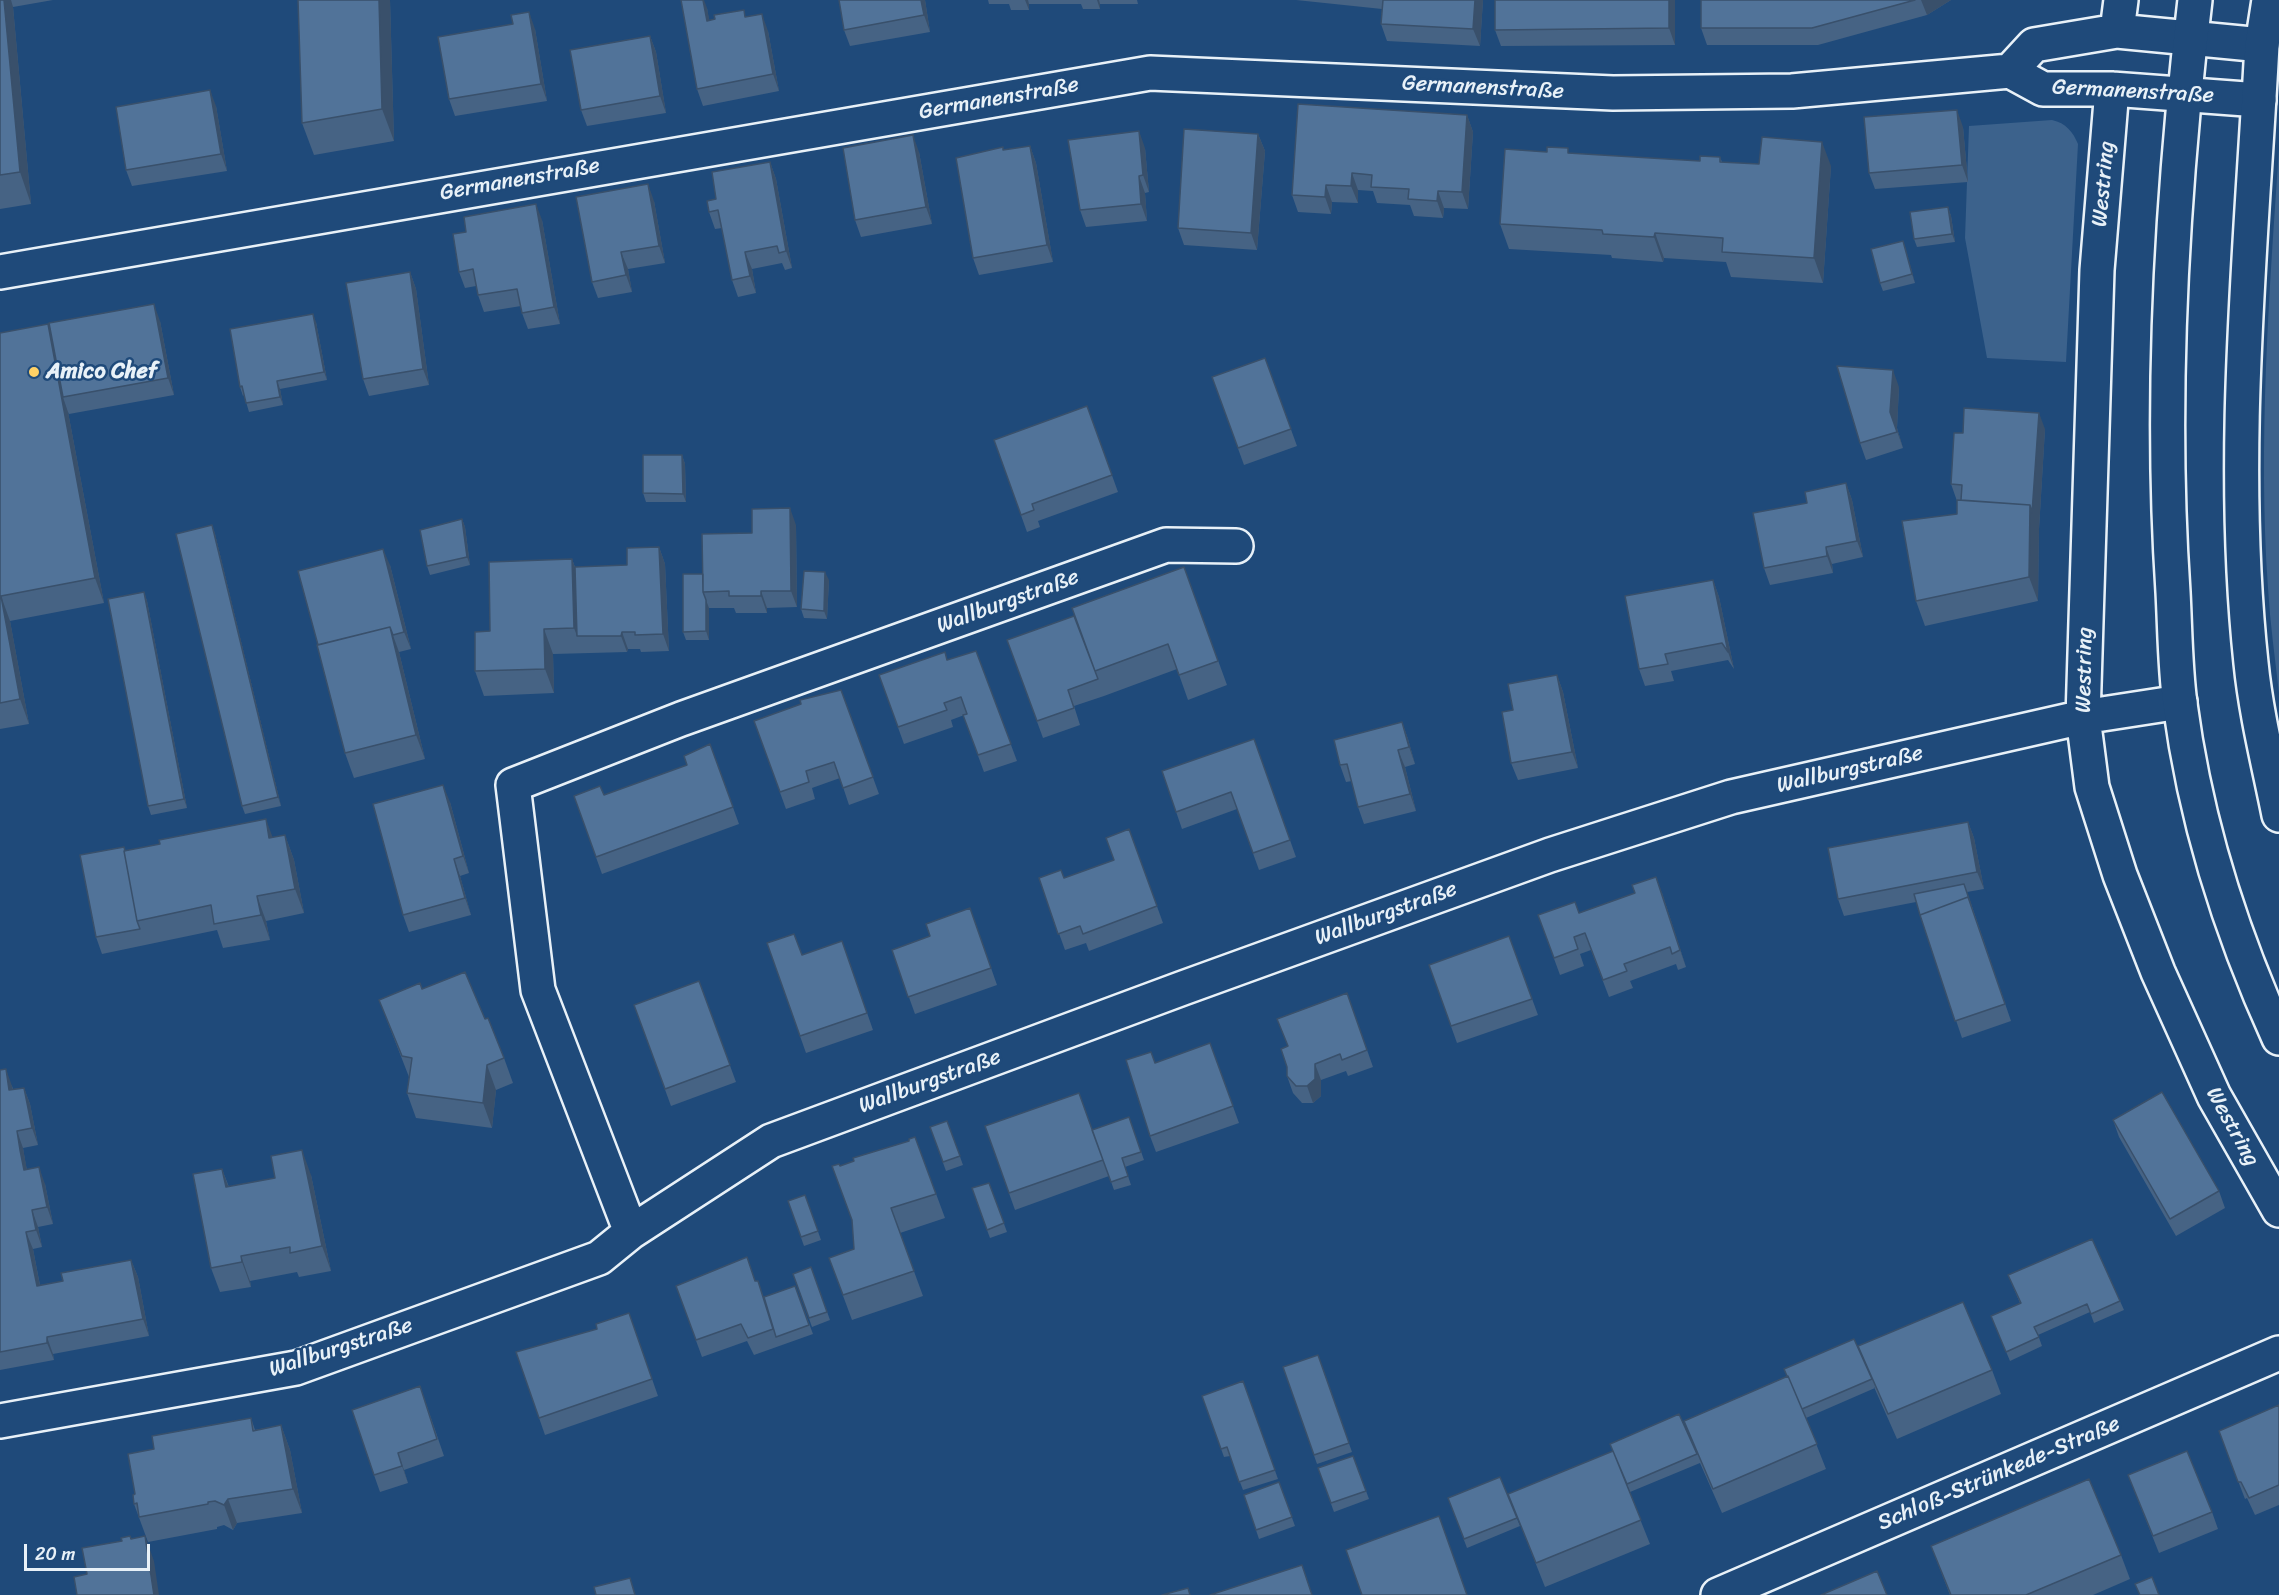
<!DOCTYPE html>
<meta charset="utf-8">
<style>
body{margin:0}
#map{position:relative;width:2279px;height:1595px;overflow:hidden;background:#1f4a7a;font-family:Sriracha,sans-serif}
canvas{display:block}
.scale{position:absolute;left:24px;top:1544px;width:126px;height:27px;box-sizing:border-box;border:3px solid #e8f1f8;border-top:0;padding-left:8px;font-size:18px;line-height:21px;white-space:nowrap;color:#e8f1f8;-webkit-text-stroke:4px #1f4a7a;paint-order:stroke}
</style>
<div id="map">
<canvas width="2279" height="1595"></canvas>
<div class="scale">20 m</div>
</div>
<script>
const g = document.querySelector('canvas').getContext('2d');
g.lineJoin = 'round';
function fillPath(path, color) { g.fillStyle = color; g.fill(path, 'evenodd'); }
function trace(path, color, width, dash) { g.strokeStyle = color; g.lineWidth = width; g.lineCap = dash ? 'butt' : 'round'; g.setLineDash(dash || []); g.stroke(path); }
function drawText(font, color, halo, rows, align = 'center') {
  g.font = font + ' Sriracha,sans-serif'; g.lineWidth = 5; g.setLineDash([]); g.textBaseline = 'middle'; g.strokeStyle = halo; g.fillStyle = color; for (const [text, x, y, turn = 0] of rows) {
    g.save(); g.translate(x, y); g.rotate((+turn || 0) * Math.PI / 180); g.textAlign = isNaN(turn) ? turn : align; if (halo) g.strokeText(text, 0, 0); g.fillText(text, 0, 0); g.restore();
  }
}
fillPath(new Path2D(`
 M2052,120c14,3 21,12 26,24l-12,218 -79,-4 -22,-120 4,-112z
 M2279,149v544c-4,-35 -9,-70 -11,-105 -10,-145 1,-294 11,-439z`), '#3c628c');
const minor = new Path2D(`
 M2117,31l4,-31
 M2010,71l24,-26 83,-14 145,14
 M2112,89l-15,181 -14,447 9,70 28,88 38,97 56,124 65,114
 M0,272l1150,-199 463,20 179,-2 218,-20 33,18h69l147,11
 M631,1232l-93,-242 -25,-205 168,-66 485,-174 70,1
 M0,1421l296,-53 303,-110 32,-26 140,-91 412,-153 367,-133 181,-58 352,-80 97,-15
 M1718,1595l561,-242`);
const major = new Path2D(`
 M2195,0c-23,193 -35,399 -22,592 2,37 2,75 7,112 15,114 51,229 99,334
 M2269,0l-7,45c-11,206 -33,412 -11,618 5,51 18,102 28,152`);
trace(minor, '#e8f1f8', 38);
trace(major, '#e8f1f8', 38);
trace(minor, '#1f4a7a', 33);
trace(major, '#1f4a7a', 33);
fillPath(new Path2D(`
 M0,0h53l-40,7 18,197 -31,5z
 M298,0h92l4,141 -80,14 -12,-32z
 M839,0h86l5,32 -80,14 -6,-16z
 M988,0h149l1,4h-38v5h-17l-2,-5h-52v6h-18l-2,-6h-20z
 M1296,0h187l-3,46 -93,-5 -6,-17 1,-15z
 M1495,0h180v45l-174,1 -6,-16z
 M1701,0h250l-24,15 -109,30h-111l-6,-17z
 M707,8l2,13 37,-4 22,14 11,60 -76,15 -6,-17z
 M535,29l12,72 -92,15 -6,-17z
 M650,36l6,16 10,61 -79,13 -6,-16z
 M216,106l11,65 -95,15 -6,-16z
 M1467,115l6,17 -5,77 -24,-1 -1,10 -29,-2 -4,-11 -33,-2 -4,-12 -15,-1v13l-26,-1 -1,12 -33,-2 -6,-17z
 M1963,127l5,55 -93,7 -6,-16z
 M1258,134l7,17 -8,99 -73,-5 -6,-17z
 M1030,146l6,17 17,99 -74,13 -6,-17 31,-108z
 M1145,148l4,44 -4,1 2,28 -61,6 -6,-17z
 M919,152l13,72 -71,13 -6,-17z
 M1570,153l130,8 20,-4 2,5 37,2 72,2 -8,117 -92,-6 -5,-15 -62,-4 -1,4 -51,-4 -1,-3 -102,-6 -9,-25z
 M770,162l6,17 16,89 -7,2 -3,-7 -30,6 4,24 -18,4 -6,-17 -10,-52 -7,1 -6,-17 7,-13z
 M654,201l11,62 -37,6 4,23 -34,6 -6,-16z
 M1948,207l3,9 4,26 -38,5 -3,-8z
 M542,220l18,104 -32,5 -6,-16 -1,-7 -37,6 -6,-17 -2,-9 -11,2 -6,-16z
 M1903,241l12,42 -32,8 -3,-8z
 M410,272l6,17 13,96 -60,11 -6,-17z
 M160,321l14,74 -105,19 -1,-2 36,191 -94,18 19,103 -29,5v-396l48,-9 3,10z
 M316,322l11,58 -47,9 3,16 -34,7 -5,-17 -1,1 -3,-9z
 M1265,358l32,88 -53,19 -32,-88z
 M1899,387l-2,41 6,20 -37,12 -6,-17z
 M1087,406l31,86 -80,29 2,6 -13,5 -33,-92z
 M2045,429l-6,100 -1,72 -113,25 -9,-25 41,-87v-13l-6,-17 12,-51z
 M682,455l3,9 1,38h-40l-3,-9z
 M1846,483l6,17 11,57 -31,7 1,9 -63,12 -6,-17 43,-65z
 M462,519l3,8 5,38 -40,10 -3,-9z
 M212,525l3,9 66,272 -36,8 -3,-8z
 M796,525l1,82 -30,1v5h-31l-2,-5h-25v32h-23l-3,-8 20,-58 49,-41z
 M659,547l6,17 4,87 -28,1 -1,-3h-12l-1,3 -74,2 1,39 -70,3 -9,-25 15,-40 82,-72 3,8 52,-2z
 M390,565l21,84 -12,3 26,107 -71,19 -9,-25z
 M1184,567l43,118 -39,15 -11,-31 -73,27 -1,-3 1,3 -30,10 6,19 -37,13 -36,-98 67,-24z
 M829,580l-2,39 -23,-1 -3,-9z
 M1713,580l6,17 15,72 -6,-9 -57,11 3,10 -29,5 -6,-17z
 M144,592l3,9 40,207 -36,7 -3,-9z
 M976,651l41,110 -33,11 -21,-57 4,-1 -16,6 2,7 -49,17 -25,-69 68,-15z
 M1557,675l6,17 15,76 -60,12 -7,-17 2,-53z
 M841,690l38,104 -30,11 -9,-27 -28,10 3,11 -29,10 -32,-88z
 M1402,722l6,17 7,25 -10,3 11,44 -52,13 -6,-17 -6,-26 -6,1 -6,-17z
 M1254,739l42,118 -37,13 -22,-61 -55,20 -20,-58z
 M710,744l29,80 -137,50 -28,-78 30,-1 83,-30z
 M450,802l19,71 -9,3 11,39 -62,17 -6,-17z
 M1968,822l6,16 10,51 -17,3 44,129 -49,17 -46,-136 -72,14 -6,-17z
 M1129,829l34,94 -74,28 -3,-8 -21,7 -26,-72h25l50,-18z
 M285,835l9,25 10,53 -38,8 4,19 -47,8 -6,-18 -115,24 -6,-17 30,-86 146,-13z
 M1662,893l24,74 -8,3 -2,-6 -46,17 3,7 -24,9 -18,-47 -11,4 4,12 -24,9 -22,-60 41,-2z
 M970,908l27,77 -82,29 -23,-64 38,-14z
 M1509,936l29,79 -81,28 -28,-78z
 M842,941l31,89 -67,23 -39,-110 35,12z
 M699,981l37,101 -65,24 -37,-101z
 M422,989l63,30 19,39 9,25 -17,7 -4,38 -76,-10 -9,-25 2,-16 -30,-77z
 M1347,993l26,74 -25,9 -2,-5 -25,9v16l-8,7h-11l-9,-10 -6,-17v-30z
 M1210,1043l29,80 -83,29 -6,-16 5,-73z
 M0,1070l12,16 1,3 11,-1 6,16 8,41 -15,3 3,18 1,4 18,14 8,40 -15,3 4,20 -9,2 7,36 23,-4 68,-21 7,17 11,59 -96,18 1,6 -54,10z
 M1129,1117l15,43 -19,7 6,18 -17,5 -17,-48 12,34 -94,34 -30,-84 108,4z
 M2113,1120l106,71 6,17 -49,28 -57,-99z
 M947,1121l16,44 -17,6 -16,-44z
 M915,1137l30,81 -45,15 23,63 -71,24 -23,-62 25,-9 -2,-28 -12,-55 69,-25z
 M222,1169l7,18 82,-12 20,96 -32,6 -2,-5 -47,9 1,6 -31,5 -9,-24z
 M989,1183l18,49 -17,6 -3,-8z
 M805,1195l16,45 -17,6 -16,-45z
 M811,1267l19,53 -18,7 -19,-53z
 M2008,1275l112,26 4,9 -30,13 -4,-11 -52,23 4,11 -32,15 -19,-45 29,-13z
 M755,1281l11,23 29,-18 18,48 -59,21 -7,-14 -45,16 -26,-71z
 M629,1313l29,83 -113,39 -29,-83 81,-23z
 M1858,1346l134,24 9,24 -104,45 -23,-52 1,1 -69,30 20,51 -104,44 -22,-50 -70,29 -12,-28 32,80 -105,43 -37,-93 105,-43 -3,-7 80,-6 -6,-17 180,-58z
 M1318,1355l34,97 -35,12 -34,-97z
 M1243,1381l35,98 -35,11 -13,-34 -6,1 -22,-61z
 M420,1386l24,70 -40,14 4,13 -28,9 -6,-17z
 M2279,1405v100l-24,10 -8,-17 -2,1 -26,-68z
 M251,1418l4,12 26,-5 9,25 12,63 -65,10 -4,7 -9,-5 -7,2v2l-69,13 -14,-38 1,-10 19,-45z
 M1353,1456l16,43 -35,13 -16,-44z
 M2128,1475l84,37 6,17 -59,24z
 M1500,1477l20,49 -53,22 -19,-50z
 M1279,1482l16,44 -36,13 -15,-44z
 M1931,1546l190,9 9,24 -37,16h-143z`), '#466384');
fillPath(new Path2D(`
 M4,0h7l2,7 18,197 -11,-32z
 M379,0h11l4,141 -12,-32z
 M703,0h1l3,8 6,30 -6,-17z
 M921,0h4l5,32 -6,-17z
 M1025,0h3l1,4v6z
 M1097,0h2l1,4v5z
 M1475,0h8l-3,46 -7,-17z
 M1669,0h6v45l-6,-17z
 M1921,0h30l-24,15z
 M529,12l6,17 12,72 -6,-17z
 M762,14l6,17 11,60 -6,-17z
 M650,36l6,16 10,61 -6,-17z
 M210,90l6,16 11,65 -6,-17z
 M1957,110l6,17 5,55 -6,-17z
 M1467,115l6,17 -5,77 -6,-17z
 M1139,131l6,17 4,44 -6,-17z
 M1258,134l7,17 -8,99 -6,-17z
 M913,135l6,17 13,72 -6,-17z
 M1822,142l9,24 -8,117 -9,-25z
 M1030,146l6,17 17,99 -6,-17z
 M770,162l6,17 16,89 -6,-17z
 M1352,173l6,17v13l-7,-17z
 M1139,176l6,17 2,28 -6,-17z
 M648,184l6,17 11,62 -6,-17z
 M1326,185l6,17 -1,12 -6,-17z
 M1438,191l6,17 -1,10 -6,-17z
 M536,204l6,16 18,104 -6,-17z
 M1948,207l3,9 4,26 -3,-8z
 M1655,233l9,25 -1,4 -9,-25z
 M1903,241l3,8 9,34 -3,-9z
 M621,252l7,17 4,23 -6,-17z
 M745,252l7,17 4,24 -6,-17z
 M410,272l6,17 13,96 -6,-16z
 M154,304l6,17 14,74 -6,-17z
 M313,314l3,8 11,58 -3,-8z
 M48,324l9,25 6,48 5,15 36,191 -9,-25z
 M1893,370l6,17 -2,41 6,20 -13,-36z
 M277,381l3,8 3,16 -3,-8z
 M2039,413l6,16 -6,100 -1,72 -9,-24 1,-72z
 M682,455l3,9 1,38 -3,-8z
 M1846,483l6,17 11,57 -6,-16z
 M790,508l6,17 1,82 -6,-16z
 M462,519l3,8 5,38 -3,-8z
 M212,525l3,9 66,272 -3,-9z
 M659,547l6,17 4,87 -6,-17z
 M1826,547l6,17 1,9 -6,-17z
 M383,549l7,16 21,84 -7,-17z
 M572,559l9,25 -4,52 -3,-8z
 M825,572l4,8 -2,39 -3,-8z
 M1713,580l6,17 15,72 -6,-17z
 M761,591l6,17v5l-6,-17z
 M144,592l3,9 40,207 -3,-9z
 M1,596l9,25 19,103 -9,-25z
 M706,600l3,8v32l-3,-9z
 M390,627l9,25 26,107 -9,-24z
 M544,629l9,25 1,39 -9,-24z
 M622,632l6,17 -1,3 -6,-16z
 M1557,675l6,17 15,76 -6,-16z
 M1402,722l6,17 7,25 -6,-17z
 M1398,750l7,17 11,44 -6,-17z
 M443,785l7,17 19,71 -6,-17z
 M266,819l9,25 -6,-6z
 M1968,822l6,16 10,51 -7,-17z
 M285,835l9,25 10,53 -9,-24z
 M454,859l6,17 11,39 -6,-17z
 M1656,877l6,16 24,74 -6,-17z
 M257,896l9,25 4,19 -9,-25z
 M1315,1064l6,16v16l-8,7 -6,-17z
 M487,1065l9,25 -4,38 -9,-25z
 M6,1069l6,17 4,21 -7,-17z
 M24,1088l6,16 8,41 -6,-17z
 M17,1131l6,17 7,39 -6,-17z
 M302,1150l9,25 20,96 -9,-25z
 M39,1167l6,17 8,40 -6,-17z
 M222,1169l9,25 -5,-7z
 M32,1210l6,17 4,20 -6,-17z
 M26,1232l7,17 10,53 -6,-16z
 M241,1256l9,25 1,6 -9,-25z
 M131,1260l7,17 11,59 -6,-17z
 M47,1337l6,17 1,6 -7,-17z
 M281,1425l9,25 12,63 -9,-24z
 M398,1453l6,17 4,13 -6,-17z
 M228,1499l9,24 -4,7 -9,-25z
 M145,1536l9,25 5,34h-5z`), '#39506b');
const building = new Path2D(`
 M0,0h4l16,172 -20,3z
 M298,0h81l3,109 -80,14z
 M681,0h22l4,21 8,-2 -1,-4 30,-5 1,7 17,-3 11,60 -76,15z
 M839,0h82l3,15 -80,15z
 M1383,0h92l-2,29 -92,-5z
 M1495,0h174v28l-174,2z
 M1701,0h214l-103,28h-111z
 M529,12l12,72 -92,15 -11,-62 75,-13 -2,-9z
 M650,36l10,60 -79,14 -11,-60z
 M210,90l11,64 -95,16 -10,-63z
 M1298,104l169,11 -5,77 -24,-1 -1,10 -29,-2 1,-10 -38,-2 1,-12 -20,-2 -1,13 -25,-1 -1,12 -33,-2z
 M1957,110l5,55 -93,8 -5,-56z
 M1184,129l74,5 -7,99 -73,-5z
 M1139,131l4,44 -4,1 2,28 -61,6 -12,-70z
 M913,135l13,72 -71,13 -12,-72z
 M1762,137l60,5 -8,116 -92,-6 1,-14 -68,-5 -1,4 -51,-3 -1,-4 -102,-6 5,-75 42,3v-5l21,1v5l132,8v-5l20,1v5l39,2z
 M1030,146l17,99 -74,13 -17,-100 47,-11v3z
 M770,162l16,89 -7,2 -2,-7 -32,6 5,24 -18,4 -14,-70 -9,2 -2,-11 9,-2 -4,-27z
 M648,184l11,62 -38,6 5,23 -34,7 -16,-85z
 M536,204l18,103 -32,6 -5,-24 -39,6 -5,-26 -14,3 -6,-38 13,-2 -2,-15z
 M1948,207l4,27 -38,5 -4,-27z
 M1903,241l9,33 -32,9 -9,-34z
 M410,272l13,97 -60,10 -17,-96z
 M154,304l14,74 -105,19 -14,-74z
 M313,314l11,58 -47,9 3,16 -34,6 -4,-17 -2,1 -10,-58z
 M48,324l47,254 -94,18 19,103 -20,4v-370z
 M1265,358l26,71 -53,19 -26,-71z
 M1837,366l56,4 -3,42 7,20 -37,11z
 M1087,406l25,69 -80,29 2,6 -13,5 -27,-75z
 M1964,408l75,5 -7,100 -2,-8 -69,-5 1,-15 -11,-1 3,-51h9z
 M643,455h39l1,39 -40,-1z
 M1846,483l11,58 -31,6 1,9 -63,12 -11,-55 54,-10 -2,-11z
 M1957,500l73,5 -1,72 -113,24 -14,-80 55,-7z
 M790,508l1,83h-30v5h-32v-5l-26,1 -1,-58 50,-1v-24z
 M462,519l5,38 -40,9 -7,-36z
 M212,525l66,272 -36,9 -66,-272z
 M659,547l4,87 -28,1v-3h-13l-1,4h-44l-2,-69 52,-2v-17z
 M383,549l21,83 -11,3 -3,-8 -72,18 -20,-74z
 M572,559l2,69 -30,1 1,40 -70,2v-39l15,-1 -1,-69z
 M1184,567l34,94 -39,14 -11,-31 -73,27 -23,-63z
 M804,571l21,1 -1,39 -23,-2z
 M683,574h20v18l3,8v31l-23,1z
 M1713,580l15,72 -6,-9 -57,11 3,10 -29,5 -14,-73z
 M144,592l40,207 -36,7 -40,-207z
 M1074,616l24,63 -30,11 6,18 -37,13 -30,-81z
 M390,627l26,108 -71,18 -28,-108z
 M976,651l35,93 -33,11 -15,-40 4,-1 -6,-17 -17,6 3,7 -49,17 -19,-52 66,-23 2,8z
 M1557,675l15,77 -61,11 -9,-51 11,-2 -5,-26z
 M841,690l32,87 -30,11 -9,-26 -28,9 3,11 -29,10 -26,-71 47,-17 -1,-4z
 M1402,722l7,25 -11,3 12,44 -52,13 -11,-43 -7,1 -6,-25z
 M1254,739l36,101 -37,13 -22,-61 -55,20 -14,-41z
 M710,744l23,63 -137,50 -22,-61 26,-10 4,9 83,-30 -3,-9z
 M443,785l20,71 -9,3 11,39 -62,17 -30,-111z
 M266,819l3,19 16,-3 10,54 -38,7 4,19 -47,9 -3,-19 -74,16 -13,-70 36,-7 -1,-4z
 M1968,822l9,50 -139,27 -10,-51z
 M1129,829l28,77 -74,28 -3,-8 -22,8 -19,-56 22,-8 3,8 50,-18 -8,-22z
 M124,847l1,4h-1l13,70 3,8 -44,8 -16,-82z
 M1656,877l24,73 -8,4 -2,-7 -46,17 3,7 -24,9 -18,-47 -11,4 4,12 -24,9 -16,-43 37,-13 4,11 56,-20 -3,-8z
 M1964,884l7,21 -3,-8 -48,18 -6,-21z
 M1968,897l37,107 -50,17 -35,-106z
 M970,908l21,60 -83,29 -16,-47 38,-14 -4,-12z
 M794,934l8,21 40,-14 25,72 -67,23 -33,-93z
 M1509,936l23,63 -81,27 -22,-61z
 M465,972l20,47 3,-1 16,40 -17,7 -4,38 -76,-10 5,-35 -10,-2 -23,-56 41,-17 2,6z
 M699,981l31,84 -65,24 -31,-84z
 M1347,993l20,57 -25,10 -2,-6 -25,10v15l-8,7h-11l-9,-10v-9l-6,-18 7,-3 -11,-27z
 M1210,1043l23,63 -83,30 -24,-76 25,-8 4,11z
 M6,1069l3,21 15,-2 8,40 -15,3 3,19 4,20 15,-3 8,40 -15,3 4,20 -10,2 11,54 26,-5 -2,-8 70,-13 12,59 -96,18v6l-47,9v-282z
 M2162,1092l57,99 -49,28 -57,-99z
 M1079,1093l24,67 -94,33 -24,-67z
 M1129,1117l12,35 -19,6 6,18 -17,6 -19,-52z
 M947,1121l13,35 -17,6 -13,-35z
 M915,1137l21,57 -45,14 23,63 -71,24 -14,-37 25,-9 -2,-29 -20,-54 7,-2 1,2 14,-5 -1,-3 56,-17v-2z
 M302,1150l20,96 -32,7v-6l-49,9 1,6 -31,6 -18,-94 29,-5 4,18 49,-9 -4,-22z
 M989,1183l15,40 -17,7 -15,-42z
 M805,1195l13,36 -17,6 -13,-36z
 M2092,1239l28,62 -29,13 -4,-10 -53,23 5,10 -33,15 -15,-36 30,-13 -13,-28z
 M747,1257l8,24h3l15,48 -25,9 -7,-14 -45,16 -20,-54z
 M811,1267l16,45 -18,6 -16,-44z
 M795,1286l14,39 -33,12 -12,-40z
 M1963,1302l29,68 -104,44 -30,-68z
 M629,1313l23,66 -113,39 -23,-66 81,-23 -1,-5z
 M1854,1339l18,40 -70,30 -14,-33h-1l-3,-7z
 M1318,1355l31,88 -35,12 -31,-88z
 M1788,1376l29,68 -104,45 -29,-68z
 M1243,1381l32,89 -36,12 -12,-35 -6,2 -19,-53z
 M420,1386l17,53 -39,14 4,13 -28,9 -22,-65z
 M2279,1405v80l-30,13 -8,-16h-3l-19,-51z
 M1679,1414l18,40 -70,30 -17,-40z
 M251,1418l2,13 28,-6 12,64 -65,10 -4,6 -9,-4 -7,1v2l-69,13 -2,-14 -3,1 -1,-9 2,-1 -7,-40 26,-5 -2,-13z
 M1613,1451l28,69 -105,43 -28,-69z
 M2187,1451l25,61 -59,24 -25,-61z
 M1353,1456l13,35 -35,12 -13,-35z
 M1500,1477l17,41 -53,21 -16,-41z
 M2089,1479l32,76 -95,40h-75l-20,-49z
 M1279,1482l13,35 -36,13 -12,-35z
 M1439,1516l28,79h-105l-16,-45z
 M130,1536l1,3 14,-3 9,59h-77l-3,-18 13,-3 -5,-26 40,-7 -1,-3z
 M1302,1565l10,30h-102z
 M1877,1571l10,24h-66z
 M2152,1577l7,18h-19l-5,-11z
 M630,1578l5,17h-39l-2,-8z
 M1188,1588l2,7h-28z`);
fillPath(building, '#517399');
trace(building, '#39506b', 1.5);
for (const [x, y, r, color] of [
 [34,372,6,"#ffd166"]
]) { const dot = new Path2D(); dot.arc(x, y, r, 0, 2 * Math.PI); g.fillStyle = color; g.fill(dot); trace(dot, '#1f4a7a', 2); }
drawText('22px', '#e8f1f8', '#1f4a7a', [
 ["Germanenstraße",1483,88,3],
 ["Germanenstraße",2133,92,3],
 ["Germanenstraße",999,99,-10],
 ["Germanenstraße",520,180,-10],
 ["Westring",2104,184,-85],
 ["Wallburgstraße",1008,602,-20],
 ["Westring",2085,670,-89],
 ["Wallburgstraße",1850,770,-13],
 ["Wallburgstraße",1386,914,-20],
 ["Wallburgstraße",930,1082,-20],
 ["Westring",2232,1127,61],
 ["Wallburgstraße",341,1348,-18],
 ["Schloß-Strünkede-Straße",1999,1474,-23]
]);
drawText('bold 22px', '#e8f1f8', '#1f4a7a', [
 ["Amico Chef",46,372]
], 'left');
</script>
